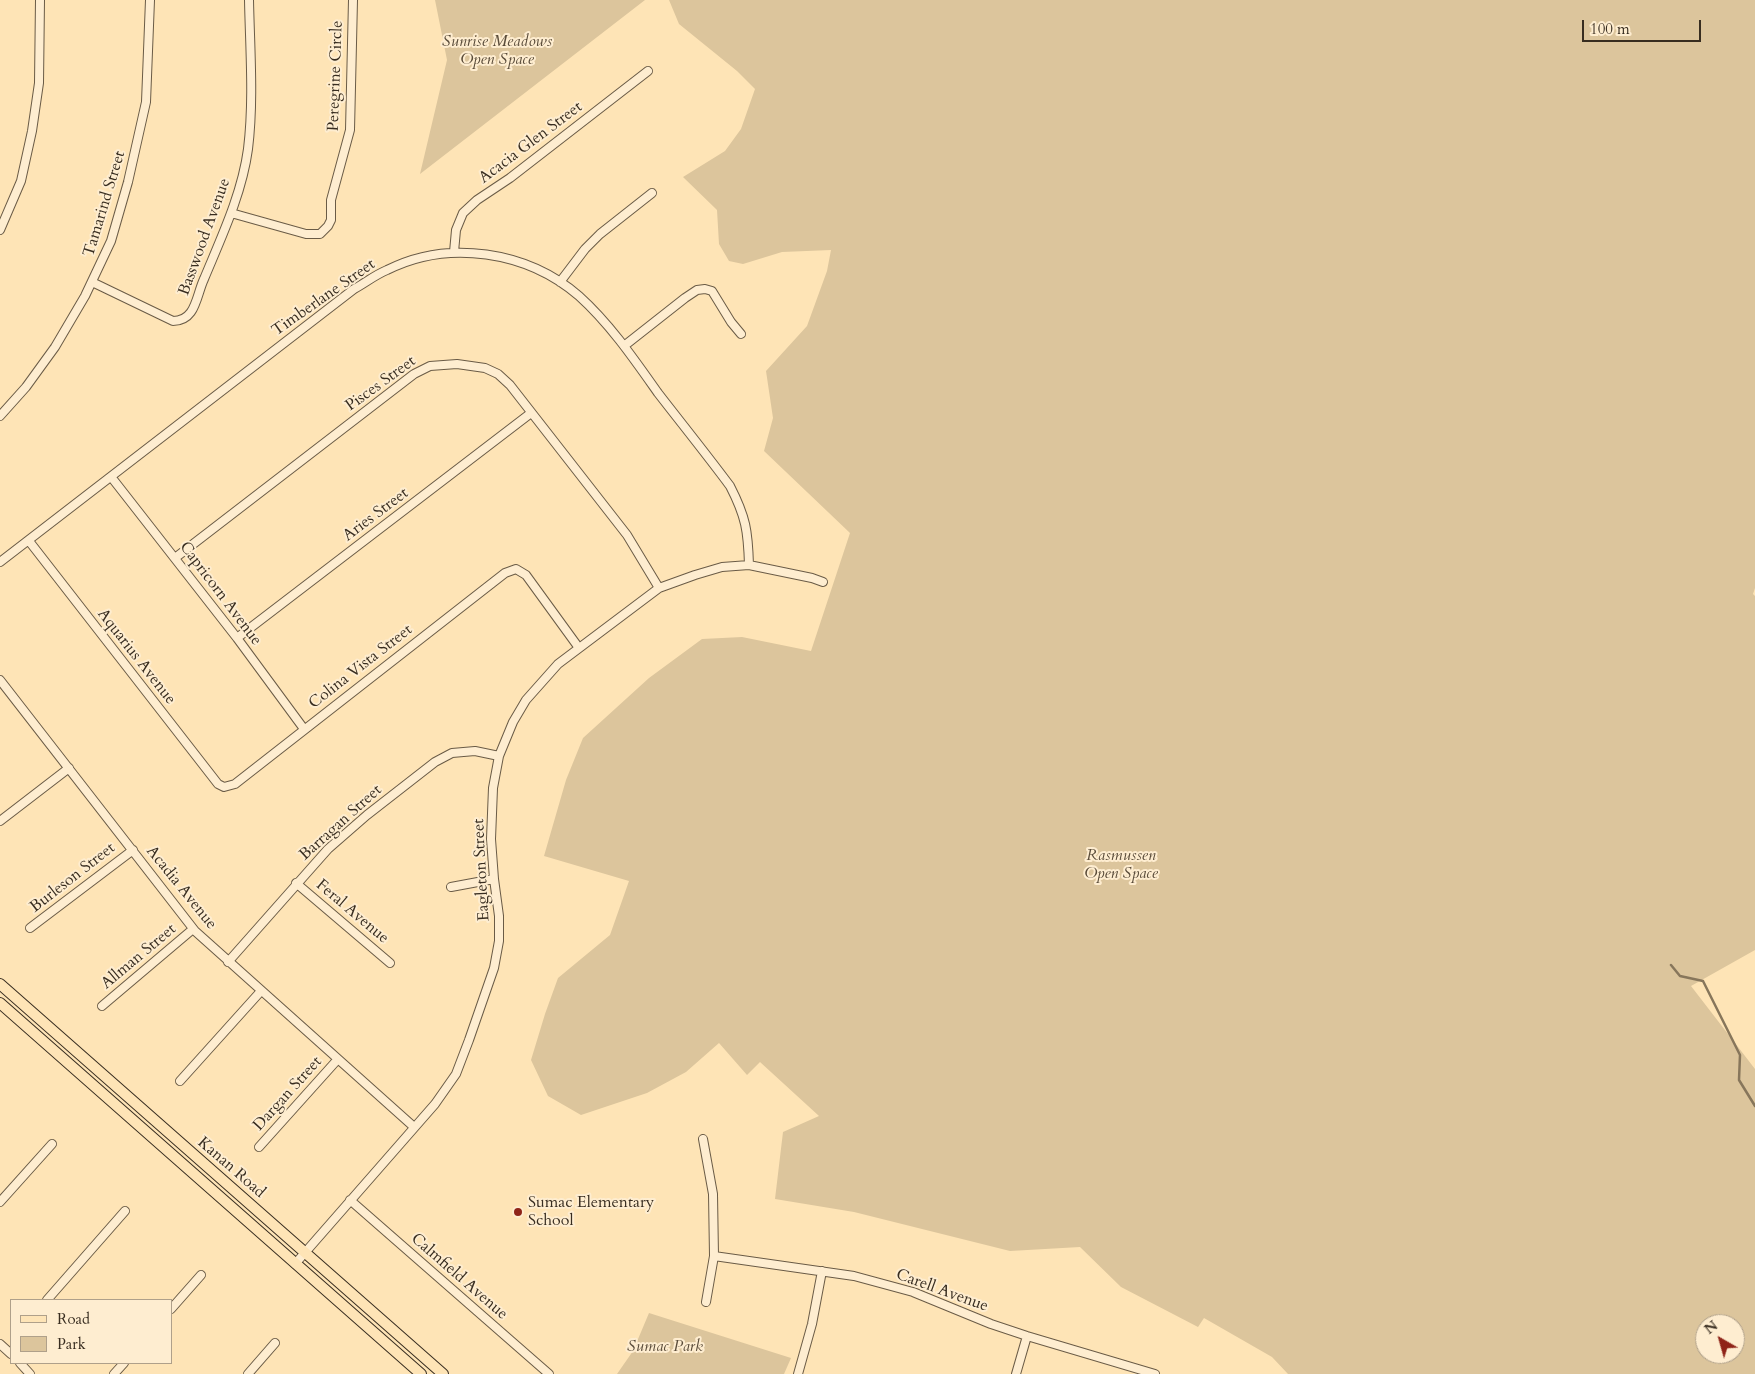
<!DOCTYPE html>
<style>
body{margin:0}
#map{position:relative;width:1755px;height:1374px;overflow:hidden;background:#fee4b6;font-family:Cardo,serif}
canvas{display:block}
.legend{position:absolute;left:10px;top:1299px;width:162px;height:65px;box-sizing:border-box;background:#feedd0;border:1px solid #afa08a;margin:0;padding:6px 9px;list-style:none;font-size:15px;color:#382d20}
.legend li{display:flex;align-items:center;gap:10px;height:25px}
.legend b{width:25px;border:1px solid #afa08a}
.north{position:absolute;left:1695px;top:1314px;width:50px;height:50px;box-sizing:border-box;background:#feedd0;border:1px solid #afa08a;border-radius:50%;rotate:322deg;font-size:14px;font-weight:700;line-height:20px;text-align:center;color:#382d20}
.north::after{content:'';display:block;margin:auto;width:18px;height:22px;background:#8f2418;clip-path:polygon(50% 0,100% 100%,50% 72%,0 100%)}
.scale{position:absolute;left:1582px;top:20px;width:119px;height:22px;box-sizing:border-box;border:2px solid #382d20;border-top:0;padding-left:6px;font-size:15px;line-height:18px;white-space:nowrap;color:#382d20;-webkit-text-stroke:4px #feedd0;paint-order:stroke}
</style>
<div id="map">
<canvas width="1755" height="1374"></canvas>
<ul class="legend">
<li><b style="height:6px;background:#fee4b6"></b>Road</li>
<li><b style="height:14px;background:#dcc59c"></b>Park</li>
</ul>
<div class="north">N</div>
<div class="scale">100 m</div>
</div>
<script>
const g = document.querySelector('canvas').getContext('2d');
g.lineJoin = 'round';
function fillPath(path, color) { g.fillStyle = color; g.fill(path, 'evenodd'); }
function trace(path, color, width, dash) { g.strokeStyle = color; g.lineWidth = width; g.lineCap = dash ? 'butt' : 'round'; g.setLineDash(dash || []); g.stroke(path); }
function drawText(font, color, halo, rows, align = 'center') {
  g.font = font + ' Cardo,serif'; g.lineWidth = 4; g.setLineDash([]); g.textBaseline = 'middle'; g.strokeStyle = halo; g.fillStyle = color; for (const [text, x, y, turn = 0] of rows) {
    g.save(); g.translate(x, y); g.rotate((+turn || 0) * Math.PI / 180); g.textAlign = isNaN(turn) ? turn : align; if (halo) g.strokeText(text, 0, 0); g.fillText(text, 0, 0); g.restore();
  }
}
fillPath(new Path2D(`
 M435,0h210l-225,174 27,-114z
 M669,0h1086v588l-2,6 2,2v354l-64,36 64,83v305h-467l-16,-17 -68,-39 -6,9 -77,-40 -41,-40 -70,4 -156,-39 -79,-13 8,-67 36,-16 -59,-54 -13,13 -28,-32 -33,29 -39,21 -66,22 -33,-19 -17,-36 14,-46 13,-36 52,-43 19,-54 -85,-25 22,-76 17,-42 66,-60 53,-39 40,-2 69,14 39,-118 -86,-82 9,-33 -7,-47 41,-45 20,-55 4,-21 -49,2 -39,12 -14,-3 -10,-17 -2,-34 -34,-33 42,-26 16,-22 14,-40 -18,-18 -58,-47zM1705,1324h30v30h-30z
 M649,1313l142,45 -7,16h-167l16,-23z`), '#dcc59c');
trace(new Path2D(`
 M1671,965l9,11 23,5 37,74 -1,25 16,26`), '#87765b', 2.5);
const minor = new Path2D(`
 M231,213l75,21h14l8,-8 3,-6v-20l19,-70 3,-130
 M0,230l21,-49 11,-50 7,-48 1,-83
 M454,252l2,-22 7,-17 14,-13 33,-22 138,-107
 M92,282l81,39c23,0 23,-25 31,-42 17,-41 38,-85 44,-130 6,-49 2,-99 1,-149
 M560,282l25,-33 15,-15 52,-41
 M624,346l61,-48 12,-8 8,-1 7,2 19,31 10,12
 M0,416l26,-29 29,-40 30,-51 26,-55 17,-59 18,-80 4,-102
 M112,478l125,160 67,91
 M29,541l189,243 6,3 11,-3 270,-211 11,-4 10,6 53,73
 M175,558l239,-184 16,-8 27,-2 28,4 13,6 12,11 117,150 32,53
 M0,562l354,-273c11,-6 21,-14 33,-19 61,-31 140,-19 192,26 31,28 55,63 79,97 24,31 49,62 72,93 16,31 18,45 19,79
 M237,638l294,-225
 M0,680l195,251 219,196
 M0,821l69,-53
 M296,883l94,80
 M451,887l43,-8
 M30,928l103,-78
 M228,962l100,-113 39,-34 68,-53 17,-9 23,-2 24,5
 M102,1006l91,-77
 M180,1081l81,-90
 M703,1139l10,55 1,62 -8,46
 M259,1147l79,-88
 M350,1200l199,174
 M0,1202l52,-58
 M714,1256l140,20 59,16 78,32 36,12 128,38
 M295,1264l140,-160 21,-30 13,-34 25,-72 5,-27v-25l-5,-37 -3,-40 2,-51 6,-32 14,-34 13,-22 32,-36 101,-76 36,-13 27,-8 27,-2 63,13 11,4
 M47,1300l78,-89
 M171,1309l30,-34
 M0,1344l11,10
 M20,1363l10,11
 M114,1374l10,-11
 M248,1374l27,-31
 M798,1374l14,-50 10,-53
 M1016,1374l11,-38`);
const major = new Path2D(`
 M0,984l443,390
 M0,1003l421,371`);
trace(minor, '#6a5b46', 10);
trace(major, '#382d20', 12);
trace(minor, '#feedd0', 8);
trace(major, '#fee4b6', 10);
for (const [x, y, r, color] of [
 [518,1212,5,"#8f2418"]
]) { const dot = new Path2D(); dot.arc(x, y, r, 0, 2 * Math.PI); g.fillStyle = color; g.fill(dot); trace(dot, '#feedd0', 2); }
drawText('italic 16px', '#594b39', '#feedd0', [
 ["Sunrise Meadows",497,42],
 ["Open Space",497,60],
 ["Rasmussen",1121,856],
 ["Open Space",1121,874],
 ["Sumac Park",665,1347]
]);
drawText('16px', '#382d20', '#feedd0', [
 ["Peregrine Circle",336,76,-88],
 ["Acacia Glen Street",531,143,-37],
 ["Tamarind Street",105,204,-73],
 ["Basswood Avenue",205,237,-70],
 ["Timberlane Street",324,298,-35],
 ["Pisces Street",381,384,-36],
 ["Aries Street",376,515,-37],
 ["Capricorn Avenue",220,594,53],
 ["Aquarius Avenue",136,657,52],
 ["Colina Vista Street",361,667,-38],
 ["Barragan Street",341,823,-42],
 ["Eagleton Street",482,870,-93],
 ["Burleson Street",73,878,-38],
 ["Acadia Avenue",181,888,51],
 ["Feral Avenue",352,912,40],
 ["Allman Street",139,957,-40],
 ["Dargan Street",288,1094,-48],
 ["Kanan Road",231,1168,41],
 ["Calmfield Avenue",459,1277,41],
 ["Carell Avenue",942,1291,20]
]);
drawText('16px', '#382d20', '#feedd0', [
 ["Sumac Elementary",528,1203],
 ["School",528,1221]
], 'left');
</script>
